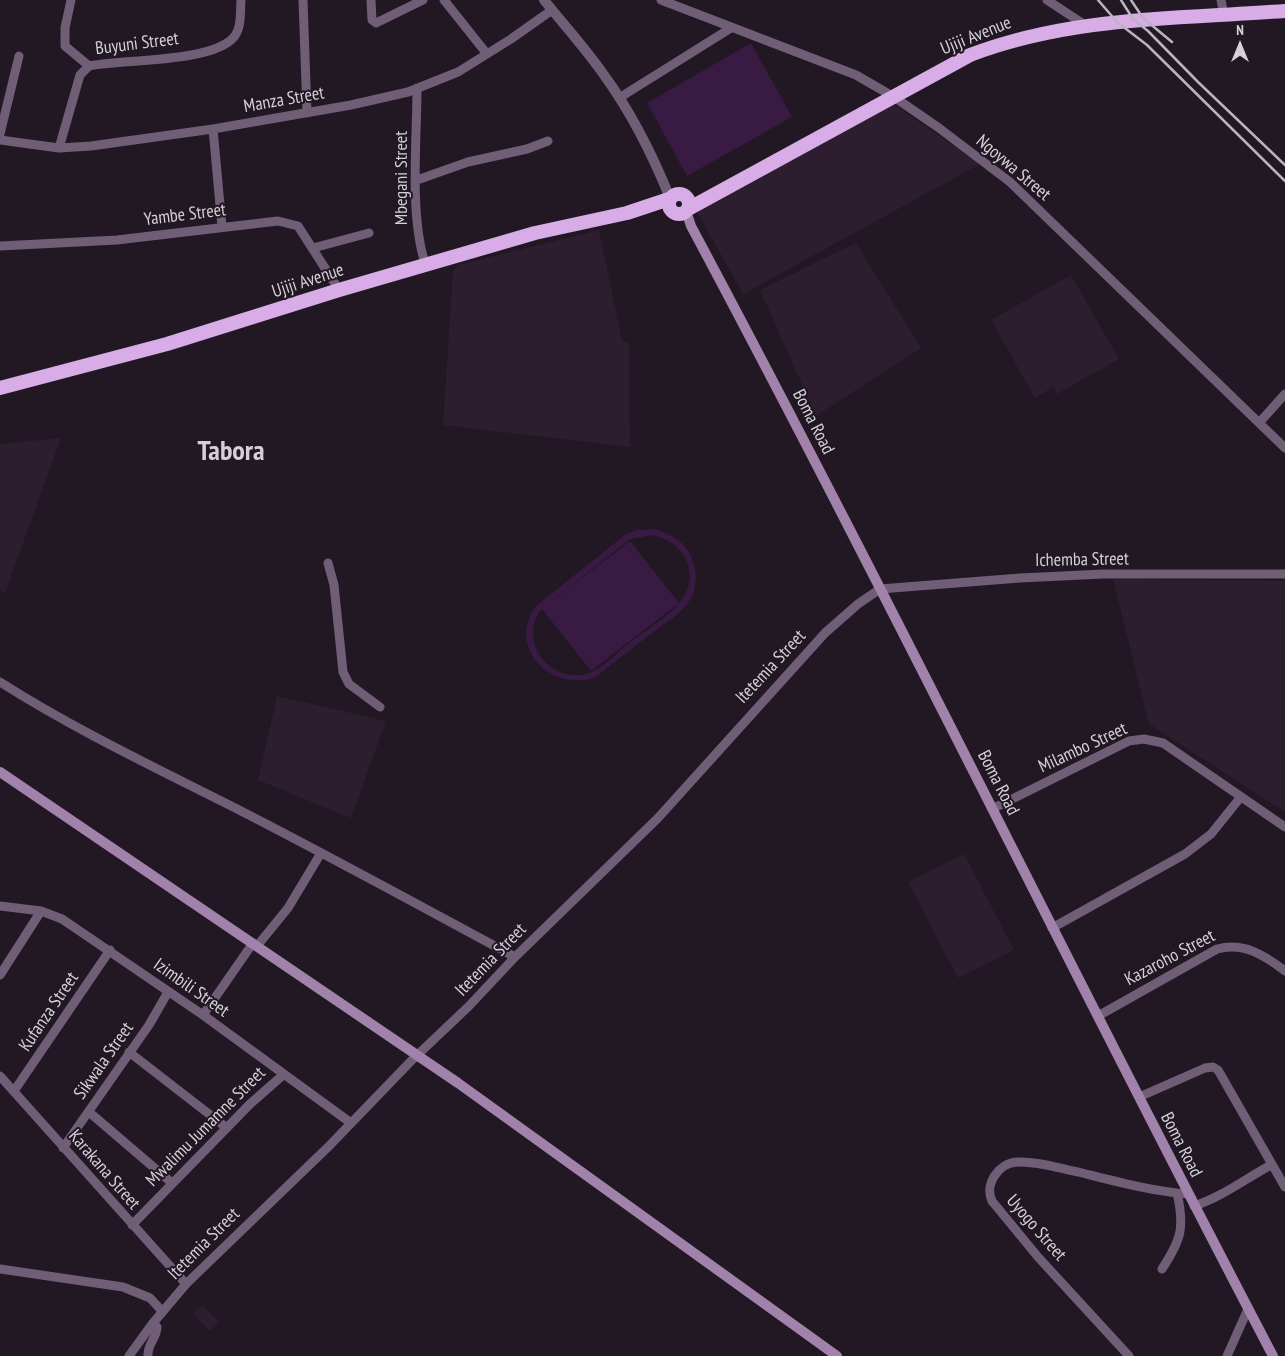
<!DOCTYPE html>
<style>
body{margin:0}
#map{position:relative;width:1285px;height:1356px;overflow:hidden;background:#211824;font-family:"PT Sans Narrow",sans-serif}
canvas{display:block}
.north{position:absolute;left:1215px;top:20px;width:50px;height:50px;-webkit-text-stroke:4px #211824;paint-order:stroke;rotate:0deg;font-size:14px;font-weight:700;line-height:20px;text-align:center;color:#d5cfd7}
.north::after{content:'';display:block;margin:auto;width:18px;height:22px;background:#d5cfd7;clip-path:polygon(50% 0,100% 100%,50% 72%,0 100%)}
</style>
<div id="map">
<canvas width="1285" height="1356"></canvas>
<div class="north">N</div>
</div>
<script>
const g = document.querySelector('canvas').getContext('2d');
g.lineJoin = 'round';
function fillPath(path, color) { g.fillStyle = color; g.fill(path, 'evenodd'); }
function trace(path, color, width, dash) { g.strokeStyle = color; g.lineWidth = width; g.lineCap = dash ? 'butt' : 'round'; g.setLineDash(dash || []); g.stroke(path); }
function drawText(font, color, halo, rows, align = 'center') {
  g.font = font + ' "PT Sans Narrow",sans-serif'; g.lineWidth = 4; g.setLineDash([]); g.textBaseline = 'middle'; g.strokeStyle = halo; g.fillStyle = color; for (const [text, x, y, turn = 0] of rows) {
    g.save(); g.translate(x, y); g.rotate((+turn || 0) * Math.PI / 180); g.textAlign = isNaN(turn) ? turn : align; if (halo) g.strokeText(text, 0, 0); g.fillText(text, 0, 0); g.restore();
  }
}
fillPath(new Path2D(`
 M892,103l88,61 -237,130 -47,-84z
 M599,230l23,110 7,4 1,103 -187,-22 10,-154 5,-6z
 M856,243l65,105 -105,68 -56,-126z
 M1071,275l48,84 -62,35 -4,-7 -18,11 -44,-78z
 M61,438l-56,155 -5,-2v-147z
 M1113,579l172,2v231l-136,-88z
 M277,696l109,25 -35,97 -93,-38z
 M964,854l50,96 -56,28 -50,-96z
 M202,1305l17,17 -9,9 -17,-17z`), '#2c1e2f');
fillPath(new Path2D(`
 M751,43l41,74 -105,59 -40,-73z
 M655,529c16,5 31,13 37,30 6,14 5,31 -4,44 -8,11 -21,19 -32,27 -20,15 -40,31 -60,47 -46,16 -91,-31 -59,-72l88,-70 11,-5zM654,535c14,4 26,11 32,25 18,39 -31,63 -57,83 -12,10 -28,27 -43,31 -20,5 -42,-6 -50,-26 -5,-13 -4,-29 6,-39l49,62 88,-68 -49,-62 -82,63 82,-65z`), '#391a42');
trace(new Path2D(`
 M71,0l-6,28v18l24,20
 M303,0l4,113
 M371,0l1,20 4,3 47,-23
 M444,0l43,54
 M661,0l195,75 38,22 45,31 71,54 275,266
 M1047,0l38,25
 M1221,0l3,16
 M417,88c0,52 -8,130 9,178
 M619,98l112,-70
 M213,129l9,98
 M0,134l19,-78
 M0,140l59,8 32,-2 122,-17 138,-24 57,-13 50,-20 53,-33 41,-29
 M59,148l21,-73 9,-9c33,-7 123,-3 145,-29 8,-10 6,-25 7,-37
 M417,180l51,-18 59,-13 21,-8
 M0,246l117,-6 161,-19 20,5 41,64
 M313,248l56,-15
 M1259,423l26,-29
 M328,563l6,22 9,87 6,12 31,23
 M0,682c77,49 160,88 241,129 92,47 183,97 274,146
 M992,809l137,-68 15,-2 19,4 122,84
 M0,906l41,5 21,8 141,96 148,108
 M1052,928l133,-74 26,-20 29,-36
 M257,946l31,-38 33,-55
 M0,975l41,-64
 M203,1015l50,-72
 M1098,1016l119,-67c27,-7 47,6 68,22
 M129,1052l98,76
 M0,1076l186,208
 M14,1091l96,-141
 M1139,1097l66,-29 8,-1 5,3 67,117
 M89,1112l83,71
 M63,1148l86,-123 19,-33
 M1194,1206c28,-9 51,-27 77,-41
 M132,1225l118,-121 33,-29
 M0,1269l123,18 27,11 12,13
 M1162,1269c19,-29 23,-41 15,-76
 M129,1356l24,-33 33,-39 141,-136 83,-86 59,-56 46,-49 143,-139 167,-185 33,-29 22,-15 140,-11 83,-4h182
 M148,1356c-1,-12 9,-18 9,-29l-4,-4
 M1129,1356l-91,-99 -46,-56c-8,-17 7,-38 25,-39 20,-1 41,6 61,10 36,9 72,19 110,22
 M1227,1356l21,-47`), '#705d76', 9);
trace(new Path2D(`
 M544,0c20,25 42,49 60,75 27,37 49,81 66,123`), '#705d76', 10);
trace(new Path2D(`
 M686,211l5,15c200,374 385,755 582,1130
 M0,772l458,311 379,273`), '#a182aa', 10);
trace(new Path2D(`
 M669 204a10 10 0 1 1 20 0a10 10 0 1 1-20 0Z
 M688,209l282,-154c102,-39 208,-36 315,-44
 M0,388l167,-44 172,-54 196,-57 92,-20 42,-14`), '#d8ace6', 14);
trace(new Path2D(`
 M1098,0l19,22 30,23 138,136
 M1121,0l12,19 15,12 50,51 87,83
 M1131,0l12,18 29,24`), '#bab4bc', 2.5);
drawText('18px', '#d5cfd7', '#211824', [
 ["Ujiji Avenue",976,36,-22],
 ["Buyuni Street",137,44,-7],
 ["Manza Street",284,100,-10],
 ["Ngoywa Street",1013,168,40],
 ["Mbegani Street",402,178,-90],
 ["Yambe Street",185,215,-7],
 ["Ujiji Avenue",308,281,-18],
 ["Boma Road",813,422,63],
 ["Ichemba Street",1082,560,-1],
 ["Itetemia Street",771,667,-47],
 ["Milambo Street",1083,748,-25],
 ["Boma Road",998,783,63],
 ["Kazaroho Street",1170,958,-28],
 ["Itetemia Street",491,960,-46],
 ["Izimbili Street",191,988,35],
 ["Kufanza Street",49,1012,-56],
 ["Sikwala Street",104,1061,-55],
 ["Mwalimu Jumamne Street",206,1127,-45],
 ["Boma Road",1181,1145,63],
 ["Karakana Street",104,1170,49],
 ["Uyogo Street",1036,1228,49],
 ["Itetemia Street",204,1244,-45]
]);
drawText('bold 28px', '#d5cfd7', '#211824', [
 ["Tabora",231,452]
]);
</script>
